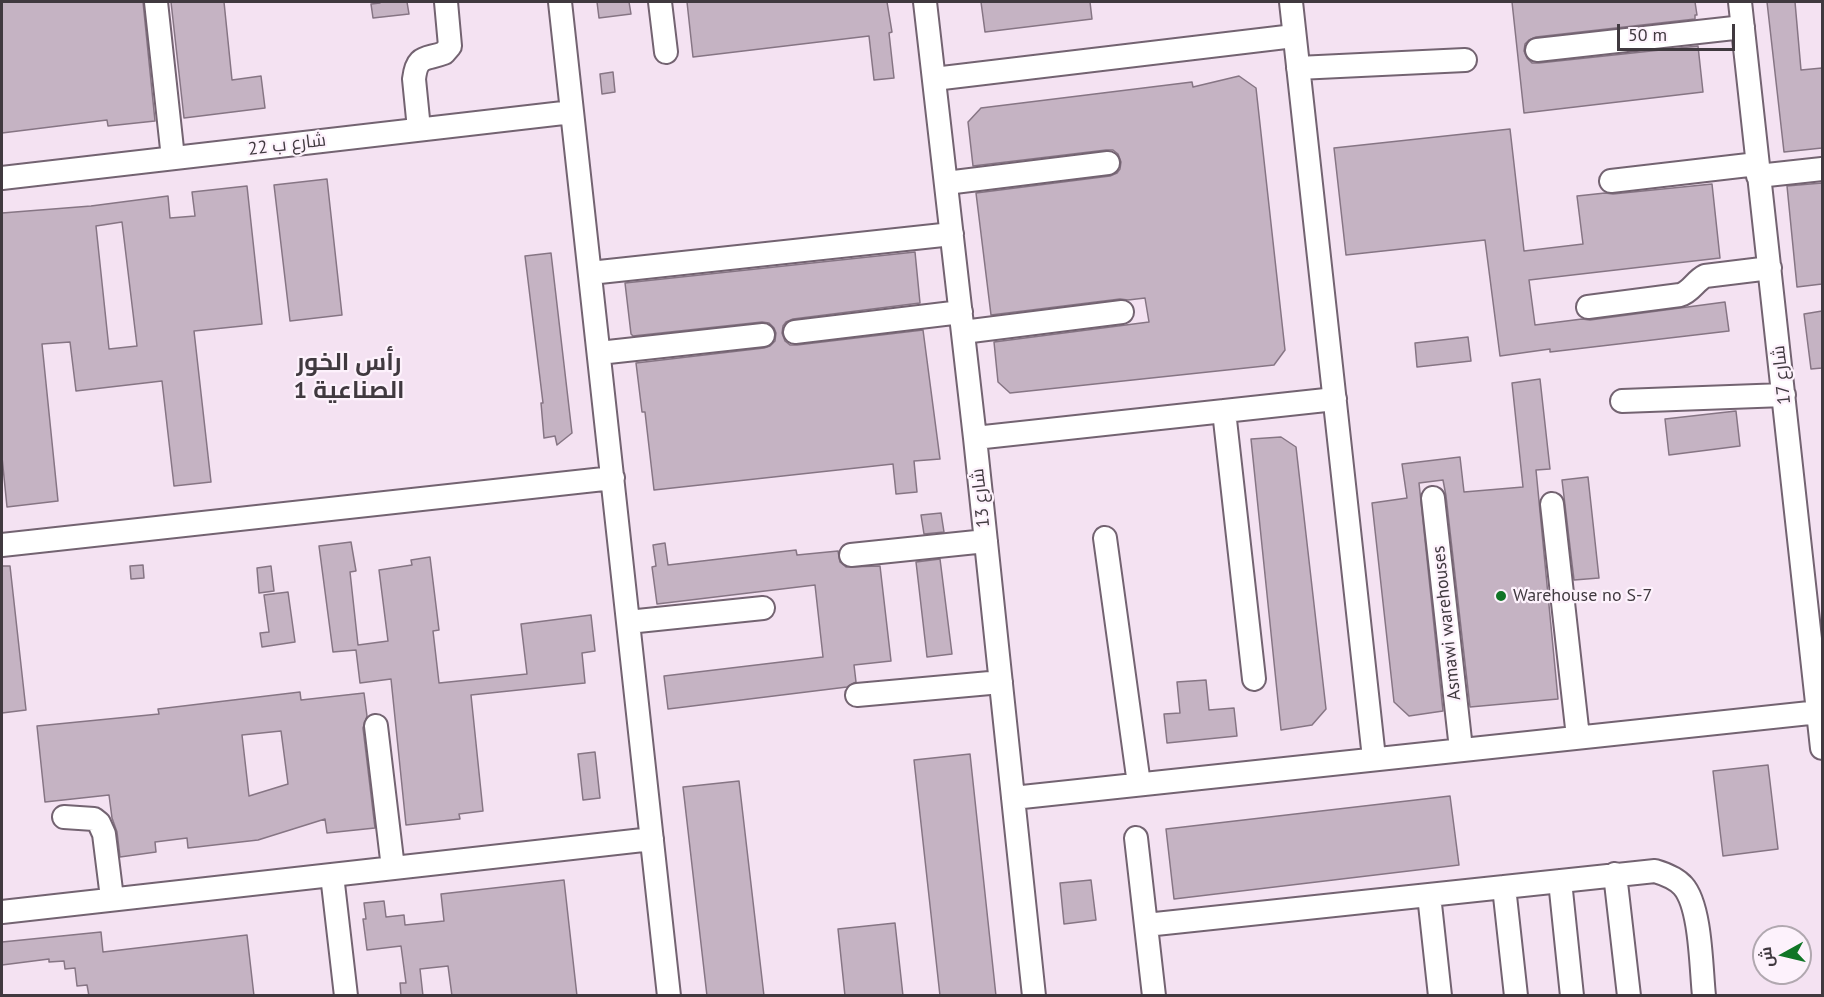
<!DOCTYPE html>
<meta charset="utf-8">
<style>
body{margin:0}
#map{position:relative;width:1824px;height:997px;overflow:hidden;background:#f4e2f2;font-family:"PT Sans",Cairo,sans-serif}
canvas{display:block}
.frame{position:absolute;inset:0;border:3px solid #40393f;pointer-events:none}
.north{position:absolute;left:1752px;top:925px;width:60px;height:60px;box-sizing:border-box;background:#fdf2fc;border:2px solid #b1a8b0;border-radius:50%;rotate:262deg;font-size:16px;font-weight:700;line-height:24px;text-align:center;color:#40393f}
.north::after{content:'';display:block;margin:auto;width:21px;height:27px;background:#107526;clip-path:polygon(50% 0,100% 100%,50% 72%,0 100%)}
.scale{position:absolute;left:1617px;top:24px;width:118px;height:27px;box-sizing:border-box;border:3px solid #40393f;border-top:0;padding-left:8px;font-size:18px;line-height:21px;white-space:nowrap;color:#40393f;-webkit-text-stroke:4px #fdf2fc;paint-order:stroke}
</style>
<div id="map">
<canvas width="1824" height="997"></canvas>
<div class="frame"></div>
<div class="north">ش</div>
<div class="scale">50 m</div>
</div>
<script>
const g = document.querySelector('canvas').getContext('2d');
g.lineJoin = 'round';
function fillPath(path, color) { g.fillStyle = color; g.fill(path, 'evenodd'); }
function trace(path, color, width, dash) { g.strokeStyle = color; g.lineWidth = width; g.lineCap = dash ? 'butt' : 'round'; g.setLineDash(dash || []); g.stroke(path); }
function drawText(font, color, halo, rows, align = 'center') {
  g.font = font + ' "PT Sans",Cairo,sans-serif'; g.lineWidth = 4.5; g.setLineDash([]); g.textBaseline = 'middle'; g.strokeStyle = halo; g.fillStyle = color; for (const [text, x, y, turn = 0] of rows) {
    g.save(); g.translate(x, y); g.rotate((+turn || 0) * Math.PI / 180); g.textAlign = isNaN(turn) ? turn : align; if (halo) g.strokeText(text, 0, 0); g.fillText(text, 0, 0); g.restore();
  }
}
const building = new Path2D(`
 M2,2h141l12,119 -47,5 -1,-6 -105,13z
 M171,2h53l8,78 29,-4 4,32 -81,10z
 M380,2h27l2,12 -36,4 -2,-14 9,-1z
 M597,2h32l2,12 -32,4z
 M687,2h200l5,30 -3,1 5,45 -20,2 -5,-44 -176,21z
 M981,2h109l2,17 -107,13z
 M1512,2h183l2,13h-2v4l-159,18 -7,3 -4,4 -1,7 3,7 5,5h7l159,-17 5,46 -179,21z
 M1767,2h28l6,68 21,-2v80l-38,4z
 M613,72l2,20 -13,2 -2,-20z
 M1239,76l17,12 29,262 -11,15 -264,28 -12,-11 -4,-40 155,-20 -4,-24 -17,2 -8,-1 -129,16 -15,-122 134,-17 7,-3 3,-4 1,-7 -3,-8 -5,-4h-7l-133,16 -5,-44 13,-14 211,-26 1,5z
 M1510,129l14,122 59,-7 -6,-48 28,-3 8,1 99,-10 8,74 -191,22 6,45 47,-6 8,1 135,-18 4,29 -179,21v-3l-50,7 -15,-116 -139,15 -12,-107z
 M327,179l15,136 -52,6 -16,-136z
 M1822,183v101l-25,3 -10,-101z
 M247,186l15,138 -68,7 17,151 -37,4 -12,-105 -86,10 -6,-49 -28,2 16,157 -51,6 -5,-50v-244l89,-7 77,-10 2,22 25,-2 -3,-24zM122,222l15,124 -28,3 -13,-123z
 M915,252l5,51 -127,16 -7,3 -3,4 -1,7 3,8 5,4h7l126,-15 17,129 -26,2 3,31 -21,2 -3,-30 -239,26 -9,-78h-3l-6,-49 128,-15 6,-2 5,-5 1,-8 -2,-5 -5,-5 -7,-1 -129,14 -2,-2 -6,-51z
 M551,253l21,180 -15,12 -2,-9 -11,2 -3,-35h2l-18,-147z
 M1822,311v57l-11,1 -7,-55z
 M1468,337l3,24 -54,6 -2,-24z
 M1540,379l10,90 -14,1 22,229 -88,8 -24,-211 -3,-16 -24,3 24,228 -34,5 -15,-14 -22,-199 35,-5 -5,-34 58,-7 4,35 59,-5 -11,-104z
 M1736,411l4,35 -71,9 -4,-36z
 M1281,437l15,10 30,262 -14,16 -31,5 -30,-291z
 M1588,477l11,101 -25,2 -12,-100z
 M941,513l3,19 -20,2 -3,-19z
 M351,542l5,29 -6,1 8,73 30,-4 -9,-71 33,-5 -1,-5 19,-3 9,73 -6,1 6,52 88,-9 -6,-50 70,-9 4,36 -13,2 3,30 -114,12 12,116 -24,3 1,5 -54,6 -15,-146 -31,4 -4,-33 -23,2 -14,-106z
 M665,543l3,22 128,-15 1,5 41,-4 2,11 6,5 34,-1 11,95 -37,4 2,17 -9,5 -179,22 -4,-33 159,-19 -8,-72 -158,19 -5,-37 4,-1 -3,-21z
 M940,559l12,95 -25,3 -11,-95z
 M143,565l1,13 -13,1 -1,-13z
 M2,566h8l16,144 -24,3z
 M271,566l3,25 -15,2 -2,-25z
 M288,592l7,50 -33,5 -2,-14 9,-1 -5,-37z
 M1206,680l3,30 25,-2 3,28 -70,7 -3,-29 16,-1 -3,-31z
 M300,692l1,8 63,-7 3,23 -4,12 12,100 -48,5 -2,-14 -67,21 -70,8 -1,-10 -32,4 1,10 -36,5 -3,-25 -5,-14 -3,-23 -64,7 -8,-76 122,-12 -1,-5zM281,731l7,53 -39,12 -7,-61z
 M595,752l5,46 -17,2 -5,-46z
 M970,754l26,242h-56l-26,-236z
 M1768,765l10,84 -55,7 -10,-85z
 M739,781l25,215h-57l-24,-209z
 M1450,796l9,69 -285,34 -8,-70z
 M564,880l13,116h-125l-4,-30 -28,3 3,27h-22l-1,-13h6l-5,-37 -34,4 -4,-31h3l-2,-16 20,-2 2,16 18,-2 1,10 39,-4 -3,-27z
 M1091,880l5,40 -32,4 -4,-41z
 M895,923l8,73h-58l-7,-67z
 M101,932l2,20 144,-17 7,61h-165l-2,-11 -10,1 -2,-18 -10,1 -1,-8 -15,1v-3l-47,6v-23z`);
fillPath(building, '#c5b3c3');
trace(building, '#867584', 1.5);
const minor = new Path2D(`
 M156,2l17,156
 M560,2l109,994
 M660,2l6,50
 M925,2l50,436 59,558
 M1291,2l83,756
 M1740,2l82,746
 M1537,50l206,-23
 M1298,68l167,-8
 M934,79l360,-43
 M419,129l-5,-50c3,-25 12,-19 30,-26l6,-7 -4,-44
 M1758,176l64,-7
 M2,178l570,-66
 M1611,181l146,-17
 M946,183l162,-20
 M590,273l362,-39
 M1588,307l92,-12c11,-3 15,-14 25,-19l65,-8
 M795,332l166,-20
 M963,332l159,-20
 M599,353l164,-18
 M1622,401l162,-6
 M1224,411l30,268
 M975,438l360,-39
 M1433,498l28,251
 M1552,504l26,233
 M1105,538l34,246
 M2,545l611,-67
 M851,555l135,-14
 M628,622l135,-14
 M857,695l144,-13
 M376,726l17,142
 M1013,798l806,-86
 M64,817l30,2 5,4 5,11 8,64
 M1136,838l18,158
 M1615,874l14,122
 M332,875l14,121
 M1560,881l12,115
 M1504,887l12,109
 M1429,895l11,101
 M2,912l650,-73
 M1146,925l509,-54c10,3 21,7 28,15 18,20 18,82 21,110`);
trace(minor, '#736371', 26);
trace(minor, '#fff', 22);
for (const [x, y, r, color] of [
 [1501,596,6,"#107526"]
]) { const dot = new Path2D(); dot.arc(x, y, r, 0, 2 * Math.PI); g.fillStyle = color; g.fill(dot); trace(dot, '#fdf2fc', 2); }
drawText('18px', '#40393f', '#fdf2fc', [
 ["شارع ب 22",287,145,-7],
 ["شارع 17",1782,375,-96],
 ["شارع 13",981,498,-96],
 ["Asmawi warehouses",1447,623,-96]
]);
drawText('18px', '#40393f', '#fdf2fc', [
 ["Warehouse no S-7",1513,596]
], 'left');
drawText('bold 24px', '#40393f', '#fdf2fc', [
 ["رأس الخور",349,363],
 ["الصناعية 1",349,391]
]);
</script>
